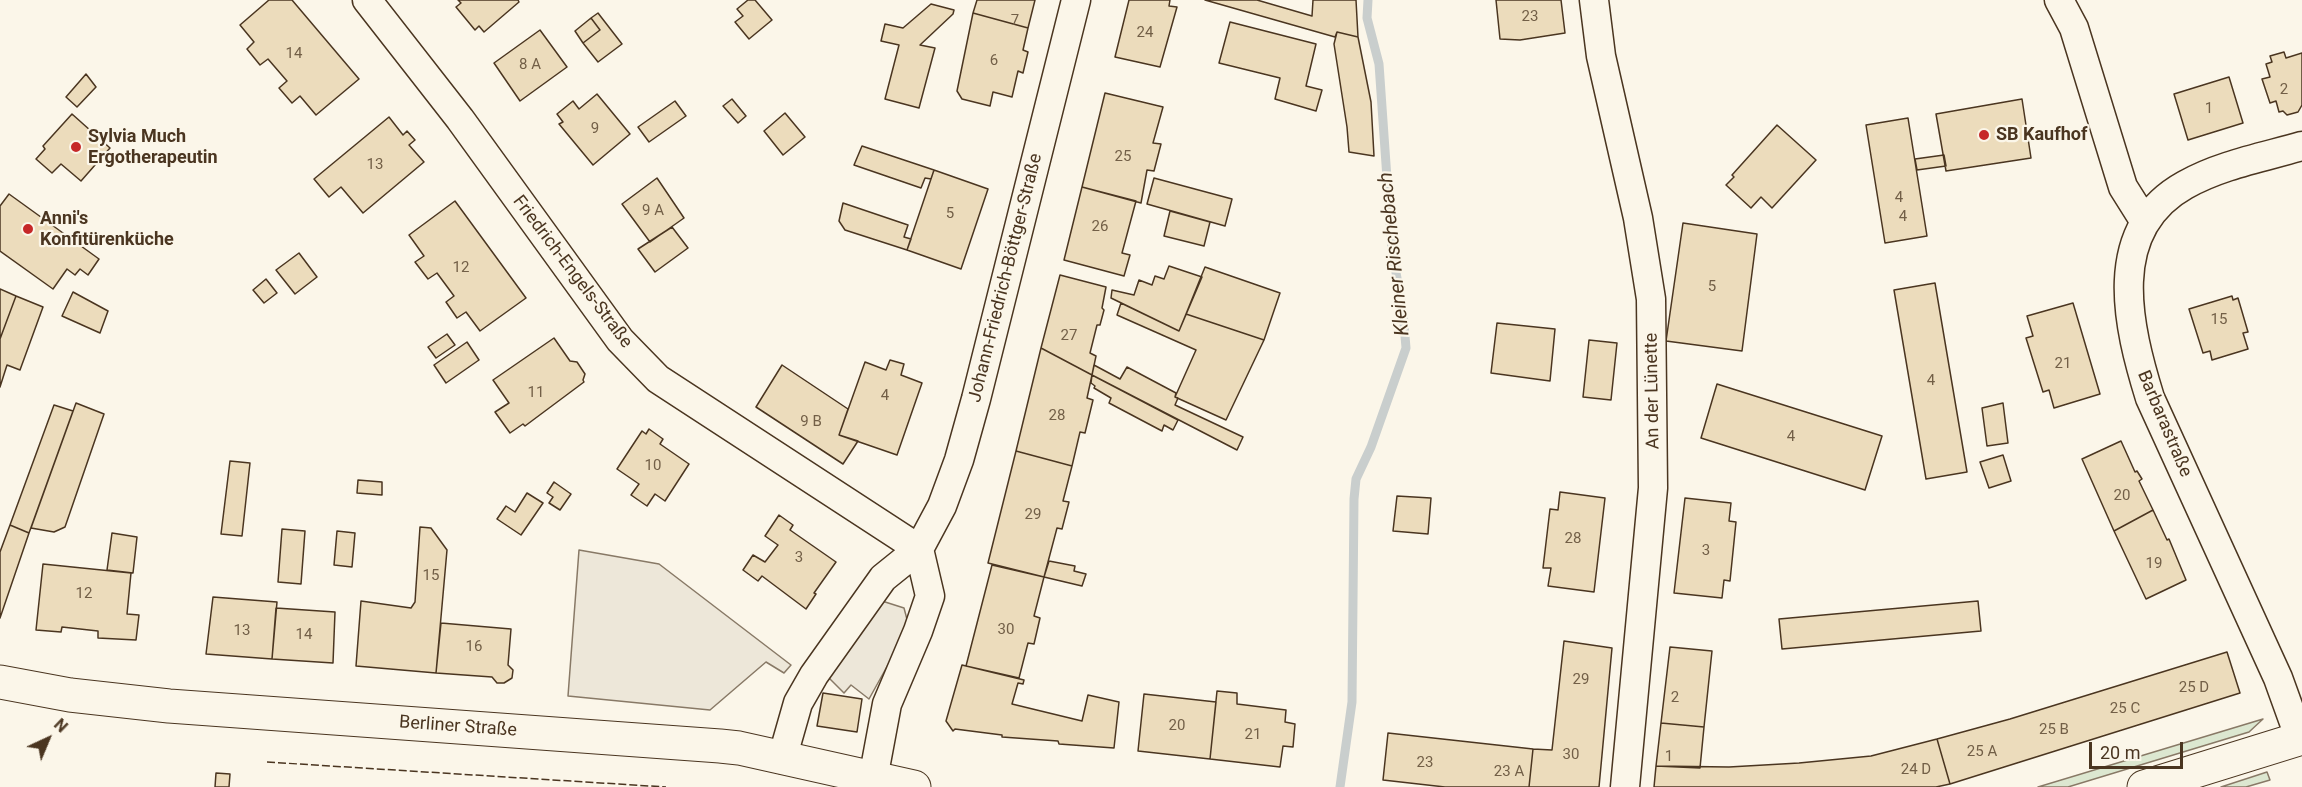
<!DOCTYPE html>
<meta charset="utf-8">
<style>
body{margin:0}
#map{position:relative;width:2302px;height:787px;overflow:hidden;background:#fbf6e9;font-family:Roboto,sans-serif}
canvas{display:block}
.north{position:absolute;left:18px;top:709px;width:60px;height:60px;-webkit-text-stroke:4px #fbf6e9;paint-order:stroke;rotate:44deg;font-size:16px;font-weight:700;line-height:24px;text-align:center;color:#4a3520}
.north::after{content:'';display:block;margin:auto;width:21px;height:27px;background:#4a3520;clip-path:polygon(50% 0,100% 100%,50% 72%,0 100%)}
.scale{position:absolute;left:2089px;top:742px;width:94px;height:27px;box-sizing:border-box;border:3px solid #4a3520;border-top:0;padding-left:8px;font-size:18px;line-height:21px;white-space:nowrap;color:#4a3520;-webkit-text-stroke:4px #fbf6e9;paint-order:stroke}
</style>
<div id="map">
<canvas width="2302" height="787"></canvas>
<div class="north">N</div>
<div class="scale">20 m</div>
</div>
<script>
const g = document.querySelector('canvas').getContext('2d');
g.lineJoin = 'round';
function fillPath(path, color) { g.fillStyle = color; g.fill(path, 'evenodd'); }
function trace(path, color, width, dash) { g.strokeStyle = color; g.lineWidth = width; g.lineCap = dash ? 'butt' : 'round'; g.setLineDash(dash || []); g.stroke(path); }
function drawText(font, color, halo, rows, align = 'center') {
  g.font = font + ' Roboto,sans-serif'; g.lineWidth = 4.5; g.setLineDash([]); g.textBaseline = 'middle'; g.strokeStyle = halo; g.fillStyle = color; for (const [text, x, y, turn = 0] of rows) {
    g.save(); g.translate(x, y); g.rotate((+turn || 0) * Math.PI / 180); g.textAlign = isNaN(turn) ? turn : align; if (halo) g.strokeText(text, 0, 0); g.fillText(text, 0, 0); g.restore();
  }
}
const green = new Path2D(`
 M2263,719l-14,13 -181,55h-30z
 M2267,772l3,8 -24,7h-25z`);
fillPath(green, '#dce7d0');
trace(green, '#887966', 1.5);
const parking = new Path2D(`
 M579,550l80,14 132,101 -7,8 -18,-11 -56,48 -142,-14z
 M882,601l22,7 5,19 -40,72 -18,-14 -7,8 -19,-19z`);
fillPath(parking, '#ede7d9');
trace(parking, '#887966', 1.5);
trace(new Path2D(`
 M1340,787l12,-85 2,-203 2,-20 15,-32 35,-99 -3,-36 -11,-62 -13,-186 -12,-46 1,-18`), '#c9cecd', 9);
const building = new Path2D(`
 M269,0h23l67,79 -43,36 -16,-19 -8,7 -13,-15 8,-7 -19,-22 -8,6 -13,-16 7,-7 -14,-17z
 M458,0h60l1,2 -35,30 -5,-6 -4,4 -19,-23 5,-4z
 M748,0h7l17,20 -23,19 -14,-17 8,-6 -6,-7z
 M977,0h58l-7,28 -55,-15z
 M1129,0h41l-1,6 8,1 -17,60 -45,-10z
 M1205,0h52l55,16 1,-16h43l2,37 -21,-5 -2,5z
 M1496,0h65l4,33 -45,7 -20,-1z
 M931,4l23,6 -1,4 -33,31 15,3 -16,60 -34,-9 14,-54 -18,-4 4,-17 18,4z
 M598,13l24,31 -24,18 -15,-19 17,-13 -9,-12z
 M973,13l55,15 -5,22 5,2 -5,21 -5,-2 -6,26 -19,-5 -3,14 -28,-7 -5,-8z
 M591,18l9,12 -17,13 -8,-12z
 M1230,22l86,22 -10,42 16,4 -6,21 -41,-12 5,-21 -61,-15z
 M540,30l27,37 -47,34 -26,-38z
 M1337,32l21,5 13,65 3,54 -25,-4 -2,-25 -13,-83z
 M2284,52l2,6 16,-5v52l-4,7 -11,3 -4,-4 -4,1 -3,-11 -6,2 -8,-24 8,-2 -4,-13 6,-2 -2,-6z
 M86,74l10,13 -19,20 -11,-10z
 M2229,77l14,46 -55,17 -14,-46z
 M1105,93l58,14 -10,36 8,1 -7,27 -7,-1 -6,33 -59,-16z
 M597,94l33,40 -37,31 -34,-41 4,-2 -6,-8 16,-13 6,8z
 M732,99l14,17 -8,7 -15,-17z
 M2022,99l9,59 -85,13 -10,-57z
 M675,101l11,15 -37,26 -11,-15z
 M785,113l20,24 -22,18 -19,-24z
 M72,114l38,34 -29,33 -20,-17 -9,9 -16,-14 9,-10 -2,-3z
 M389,117l14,18 4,-4 8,9 -6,5 15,17 -61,51 -22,-26 -12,10 -15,-18z
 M1908,118l19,118 -42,7 -19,-118z
 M1777,125l39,35 -44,48 -11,-11 -10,11 -25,-23 8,-8 -2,-2z
 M862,146l72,24 -3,9 -6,-1 -4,10 -67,-23z
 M1944,155l2,11 -29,4 -2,-11z
 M934,170l54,19 -27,80 -54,-19z
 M657,178l27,40 -34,24 -28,-38z
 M1154,178l78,21 -7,27 -78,-22z
 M1082,187l54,14 -14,52 8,2 -6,21 -60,-16z
 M9,194l90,65 -11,16 -8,-6 -5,6 -8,-6 -14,20 -53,-38v-45z
 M455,201l71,97 -46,33 -14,-19 -9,6 -11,-16 8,-6 -17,-23 -9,6 -13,-17 9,-6 -15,-21z
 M843,203l65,22 -4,12 7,2 -4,11 -62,-20 -6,-9z
 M1170,211l40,11 -6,24 -40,-10z
 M1683,223l74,11 -15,117 -76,-10z
 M672,227l16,21 -33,24 -17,-23z
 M299,253l18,24 -22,17 -19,-24z
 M1169,266l33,11 -23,54 -68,-33 1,-8 22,5 5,-15 13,5 3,-9 9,3z
 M1205,267l75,26 -16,47 -78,-26z
 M1060,275l46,12 -4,21 2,2 -4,15h-3l-7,28 6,3 -4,19 -51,-27z
 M266,279l11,14 -13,10 -11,-13z
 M1935,283l32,189 -41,7 -32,-189z
 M0,289l16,7 -16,43z
 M73,292l35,19 -8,22 -38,-17z
 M16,296l27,11 -23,63 -13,-5 -7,22v-48z
 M2232,296l1,4 5,-2 10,34 -5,1 5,16 -36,11 -2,-9 -7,2 -14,-44z
 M1121,303l58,28 7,-17 78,26 -38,80 -51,-23 21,-47 -79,-35z
 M2073,303l27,91 -46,14 -5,-18 -6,2 -17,-54 7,-2 -6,-20z
 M1497,323l58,6 -5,52 -59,-8z
 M447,334l8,11 -19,13 -8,-11z
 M554,338l16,23 7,1 8,12 -2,6 1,2 -59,44 -2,-2 -13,9 -15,-21 14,-9 -16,-23z
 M1589,340l28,3 -6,57 -28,-3z
 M467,342l12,18 -33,23 -12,-18z
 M1041,348l51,27 -5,23 6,2 -8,33 -5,-1 -8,34 -56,-15z
 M890,360l14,4 -3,11 21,8 -25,72 -58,-20 26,-73 21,8z
 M782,365l66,44 -9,26 19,6 -15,23 -87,-57z
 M1094,365l26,14 7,-12 49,26 -1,4 3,1 -3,7 68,32 -6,13 -145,-75z
 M1092,375l86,45 -5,10 -9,-5 -2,6 -53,-28 2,-5 -17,-10 1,-2 -4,-3z
 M1717,384l165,52 -17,54 -164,-52z
 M76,403l28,11 -39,113 -11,5 -23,-4z
 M2003,403l5,40 -21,3 -5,-38z
 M54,405l19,6 -44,122 -19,-8z
 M649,429l14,10 -3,5 29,20 -24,37 -10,-7 -8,12 -16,-11 8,-11 -22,-15 25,-38 4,3z
 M2121,441l14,31 2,-1 5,8 -3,2 14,29 -39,21 -32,-72z
 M1016,451l56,15 -9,35 6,1 -7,27 -5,-1 -13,49 -56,-14z
 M2003,455l8,26 -22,7 -9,-26z
 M230,461l20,2 -8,73 -21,-2z
 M358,480l24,2v13l-25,-2z
 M554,482l17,12 -11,16 -11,-7 4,-6 -6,-4z
 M1560,492l45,6 -11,94 -46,-6 3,-18h-8l7,-59 8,1z
 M527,493l16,10 -22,32 -24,-16 9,-13 9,6z
 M1397,496l34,2 -3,36 -35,-3z
 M1685,498l46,5 -2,18 7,1 -6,59 -6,-1 -2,18 -48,-5z
 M2153,510l14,30 2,-1 17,41 -40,19 -32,-68z
 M779,515l14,10 -3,5 46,32 -22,31 2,1 -10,15 -44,-33 -4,5 -15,-11 10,-15 12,7 13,-17 -13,-9z
 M10,525l19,8 -29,85v-66z
 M420,527l11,1 16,22 -11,123 -80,-7 5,-65 50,7 4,-6z
 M282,529l23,2 -4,53 -23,-2z
 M337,531l18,2 -3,34 -18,-2z
 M112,533l25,4 -4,36 -26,-3z
 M1049,561l26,5 -1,5 12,3 -4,12 -38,-9z
 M43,564l88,9 -4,41 12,1 -3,25 -38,-2v-7l-36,-4 -1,5 -25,-2z
 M992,565l52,12 -10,39 6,2 -6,26 -6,-1 -9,35 -53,-12z
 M213,597l64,5 -5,57 -66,-5z
 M1978,601l3,30 -199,18 -3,-30z
 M276,608l59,4 -2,51 -61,-4z
 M441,623l70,6 -3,36 5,5 -1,8 -8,5h-7l-5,-6 -56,-4z
 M1564,641l48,7 -13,139h-70l4,-38 19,1z
 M1670,647l42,4 -8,76 -43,-4z
 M2227,652l13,41 -290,91 -13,-45 73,-20z
 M962,665l62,15 -1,4 -5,-1 -6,21 70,17 6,-26 31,7 -5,46 -55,-4 -1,-3 -56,-4v-2l-47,-6 -2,2 -7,-10z
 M1217,691l20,2v11l49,6 -1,12 10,2 -2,23 -10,-1 -3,21 -70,-8z
 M823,693l39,6 -5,33 -40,-6z
 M1144,694l72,8 -6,57 -72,-8z
 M1661,723l43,4 -4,41 -44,-2z
 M1388,733l145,16 -4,38h-84l-62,-7z
 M1937,739l13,45 -14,3h-282l2,-21 73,1 70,-4 72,-7z
 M216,773l14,1 -1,13h-14z`);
fillPath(building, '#ecdcbc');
trace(building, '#4a3520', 1.5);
const minor = new Path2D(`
 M367,0l93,119 160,221 38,39 261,170
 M1594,0l7,56 37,162 13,81 2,189 -28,299
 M2059,0l15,28 49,159 22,35
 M2300,739l-22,-61 -128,-280c-22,-71 -46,-168 35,-213 35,-20 79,-28 117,-39
 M782,759l16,-56 16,-28 69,-97 36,-29 23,-43 17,-46 17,-61 100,-399
 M873,779l14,-75 31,-73 12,-35 -11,-47`);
const primary = new Path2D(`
 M0,682l70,13 99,11 551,40 19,2 175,39
 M2144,787l158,-49`);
trace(minor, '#4a3520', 31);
trace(primary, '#4a3520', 35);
trace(minor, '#fbf6e9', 28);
trace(primary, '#fbf6e9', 33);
trace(new Path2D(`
 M267,762l399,25`), '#4a3520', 1.5, [8, 3]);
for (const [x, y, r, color] of [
 [1984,135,6,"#c62828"],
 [76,147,6,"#c62828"],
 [28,229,6,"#c62828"]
]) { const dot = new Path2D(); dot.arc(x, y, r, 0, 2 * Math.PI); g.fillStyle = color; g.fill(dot); trace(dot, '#fbf6e9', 2); }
drawText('15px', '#725f47', null, [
 ["23",1530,17],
 ["7",1015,21],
 ["24",1145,33],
 ["14",294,54],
 ["6",994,61],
 ["8 A",530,65],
 ["2",2284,90],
 ["1",2209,109],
 ["9",595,129],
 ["25",1123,157],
 ["13",375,165],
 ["4",1899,198],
 ["9 A",653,211],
 ["5",950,214],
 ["4",1903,217],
 ["26",1100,227],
 ["12",461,268],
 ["5",1712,287],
 ["15",2219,320],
 ["27",1069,336],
 ["21",2063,364],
 ["4",1931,381],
 ["11",536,393],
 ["4",885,396],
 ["28",1057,416],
 ["9 B",811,422],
 ["4",1791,437],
 ["10",653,466],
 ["20",2122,496],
 ["29",1033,515],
 ["28",1573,539],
 ["3",1706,551],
 ["3",799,558],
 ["19",2154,564],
 ["15",431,576],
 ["12",84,594],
 ["30",1006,630],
 ["13",242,631],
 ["14",304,635],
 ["16",474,647],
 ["29",1581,680],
 ["25 D",2194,688],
 ["2",1675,698],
 ["25 C",2125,709],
 ["20",1177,726],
 ["25 B",2054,730],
 ["21",1253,735],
 ["25 A",1982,752],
 ["30",1571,755],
 ["1",1669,757],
 ["23",1425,763],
 ["24 D",1916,770],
 ["23 A",1509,772]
]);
drawText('bold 18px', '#4a3520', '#fbf6e9', [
 ["SB Kaufhof",1996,135],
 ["Sylvia Much",88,137],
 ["Ergotherapeutin",88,158],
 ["Anni's",40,219],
 ["Konfitürenküche",40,240]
], 'left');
drawText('18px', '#4a3520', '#fbf6e9', [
 ["Friedrich-Engels-Straße",572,272,53],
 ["Johann-Friedrich-Böttger-Straße",1006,278,-76],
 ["An der Lünette",1653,391,-91],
 ["Barbarastraße",2164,424,67],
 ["Berliner Straße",458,727,4]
]);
drawText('italic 20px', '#4a3520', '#fbf6e9', [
 ["Kleiner Rischebach",1395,254,-96]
]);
</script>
